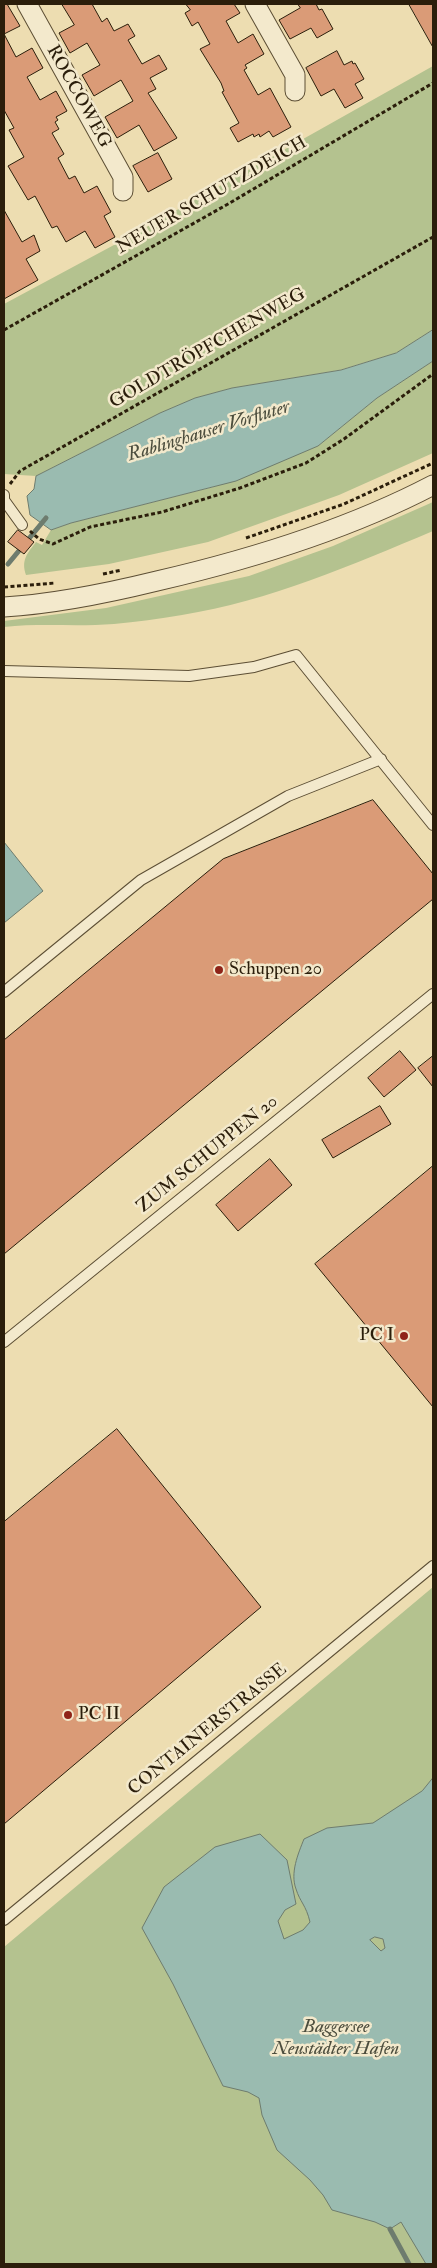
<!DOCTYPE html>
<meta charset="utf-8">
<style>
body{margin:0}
#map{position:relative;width:437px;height:2268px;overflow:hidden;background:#edddb1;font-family:"IM FELL Double Pica",serif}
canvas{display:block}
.frame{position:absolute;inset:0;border:5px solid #2b1e0b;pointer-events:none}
</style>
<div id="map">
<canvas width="437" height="2268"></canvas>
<div class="frame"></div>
</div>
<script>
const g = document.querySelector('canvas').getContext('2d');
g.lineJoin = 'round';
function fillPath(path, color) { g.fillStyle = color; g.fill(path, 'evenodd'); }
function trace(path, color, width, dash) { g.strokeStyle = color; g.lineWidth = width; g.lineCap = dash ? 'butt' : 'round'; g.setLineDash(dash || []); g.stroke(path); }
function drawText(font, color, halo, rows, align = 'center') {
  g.font = font + ' "IM FELL Double Pica",serif'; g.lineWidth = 5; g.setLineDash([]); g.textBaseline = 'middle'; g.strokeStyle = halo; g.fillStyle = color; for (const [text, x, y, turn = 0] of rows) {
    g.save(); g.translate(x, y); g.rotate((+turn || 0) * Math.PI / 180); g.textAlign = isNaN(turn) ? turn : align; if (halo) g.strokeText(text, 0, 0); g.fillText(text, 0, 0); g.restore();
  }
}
fillPath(new Path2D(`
 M433,66v264l-37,23 -56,17 -108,18 -37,10 -35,15 -124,63 -32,-2v-170l123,-66z
 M433,361v92l-94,42 -131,47 -99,22 -83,11c-5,-15 1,-21 10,-33l6,3 9,-15 20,-7 142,-36 105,-41 59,-48z
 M433,502v29c-81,34 -164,70 -251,84 -23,4 -46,7 -68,9 -37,3 -74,-1 -110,3v-6l102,-13 143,-32 84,-30z
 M433,1587v677h-429v-317z`), '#b4c28f');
const water = new Path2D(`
 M433,330v31l-56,37 -59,48 -82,35 -165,42 -20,7 -21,-15 -3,-19 7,-7 2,-13 124,-63 35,-15 37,-10 109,-18 55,-17z
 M4,842l39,49 -39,32z
 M433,1778v486h-7l-25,-42 -11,7 -15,-7 -43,-12 -9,-15 -13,-15 -33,-30 -15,-35 -3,-17 -11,-6 -25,-6 -50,-102 -31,-56 22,-41 51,-40 45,-13 27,26 9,44 -11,6 -7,11 6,18 19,-9 7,-8c-4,-17 -10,-20 -14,-33 -6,-16 2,-35 8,-50l23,-11 46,-5 49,-32zM375,1937l8,2 2,9 -4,3 -11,-11z`);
fillPath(water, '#9abbb0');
trace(water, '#6e7c6e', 1);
trace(new Path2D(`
 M8,564l38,-46
 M390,2229l19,35`), '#6e7c6e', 5);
const building = new Path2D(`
 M4,4h3l13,22 -16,8 12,23 16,-9 11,20 -16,9 13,23 16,-9 11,20 -11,6 2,3 -3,2 4,7 -7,4 12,21 -6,4 11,21 6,-3 9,17 13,-7 14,26 -7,4 11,21 -20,11 -10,-17 -19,11 -9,-16 -5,2 -17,-32 -7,4 -20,-34 16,-9 -15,-27 5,-2 -10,-18z
 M62,4h30l10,18 5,-4 7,13 14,-7 7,12 -7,4 14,24 17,-9 8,14 -17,9 6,11 -8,4 29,45 -23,13 -15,-26 -22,13 -12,-21 28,-16 -12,-21 -27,16 -12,-21 18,-10 -13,-22 -17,10 -11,-20 15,-8z
 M186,4h48l6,9 -14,8 12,22 15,-9 11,20 -19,11 2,3 -3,2 14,25 12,-7 21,39 -18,10 -4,-6 -9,6 -1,-3 -5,3 -1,-3 -15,8 -8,-14 9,-5 -17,-31 2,-1 -3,-8 -21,-34 10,-5 -12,-22 -6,4 -7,-13 5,-3z
 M298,4h18l3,6 3,-1 11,20 -16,9 -6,-10 -21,11 -11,-19 21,-12z
 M409,4h24v43z
 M337,51l7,14 8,-4 1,3 2,-1 9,16 -9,5 8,14 -18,10 -11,-19 -13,7 -15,-28z
 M158,153l14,26 -24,13 -15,-26z
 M4,210l18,32 12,-7 6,16 -14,8 12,21 -34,19z
 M18,530l16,12 -10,12 -16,-12z
 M373,800l60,74v25l-429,355v-214l219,-181z
 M400,1051l16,19 -32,27 -16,-19z
 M433,1056v31l-15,-19z
 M380,1106l11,18 -58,34 -11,-18z
 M270,1159l22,26 -54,46 -22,-26z
 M433,1166v241l-118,-143z
 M117,1429l144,178 -257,217v-302z`);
fillPath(building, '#da9b77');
trace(building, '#2b1e0b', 1);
const lane = new Path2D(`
 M4,495v5l18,25
 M4,671l185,5 65,-9 42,-12 137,170
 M4,992l137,-112 147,-84 93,-37
 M4,1342l429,-348
 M4,1920l429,-354`);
const street = new Path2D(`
 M27,4l96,173v14
 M255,4l40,71v16
 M4,607c51,-3 104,-14 153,-26 95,-22 190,-51 276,-96`);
trace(lane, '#5c4e34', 12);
trace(street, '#5c4e34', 21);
trace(new Path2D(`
 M4,330l224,-126 205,-121
 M10,484l10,-13 413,-234
 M30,531l9,8 14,5 37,-17 72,-15 78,-24 66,-25 38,-24 89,-65
 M246,538l98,-34 89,-41
 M103,574l19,-4
 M4,587l51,-4`), '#2b1e0b', 3, [4, 2.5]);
trace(lane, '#f3e9cc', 10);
trace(street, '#f3e9cc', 19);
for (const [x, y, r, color] of [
 [219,970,5,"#8f2418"],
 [404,1336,5,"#8f2418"],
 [68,1715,5,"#8f2418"]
]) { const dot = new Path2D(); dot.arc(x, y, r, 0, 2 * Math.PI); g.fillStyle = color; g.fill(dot); trace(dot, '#f3e9cc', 2); }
drawText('18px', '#2b1e0b', '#f3e9cc', [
 ["ROCCOWEG",78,97,61],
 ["NEUER SCHUTZDEICH",212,196,-30],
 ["GOLDTRÖPFCHENWEG",208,349,-30],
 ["ZUM SCHUPPEN 20",208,1155,-39],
 ["CONTAINERSTRASSE",208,1730,-39]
]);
drawText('18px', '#2b1e0b', '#f3e9cc', [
 ["Schuppen 20",229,970],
 ["PC I",394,1336,"right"],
 ["PC II",78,1715]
], 'left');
drawText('italic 19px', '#4c4d3d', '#f3e9cc', [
 ["Rablinghauser Vorfluter",209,432,-17],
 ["Baggersee",336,2028],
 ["Neustädter Hafen",336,2050]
]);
</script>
